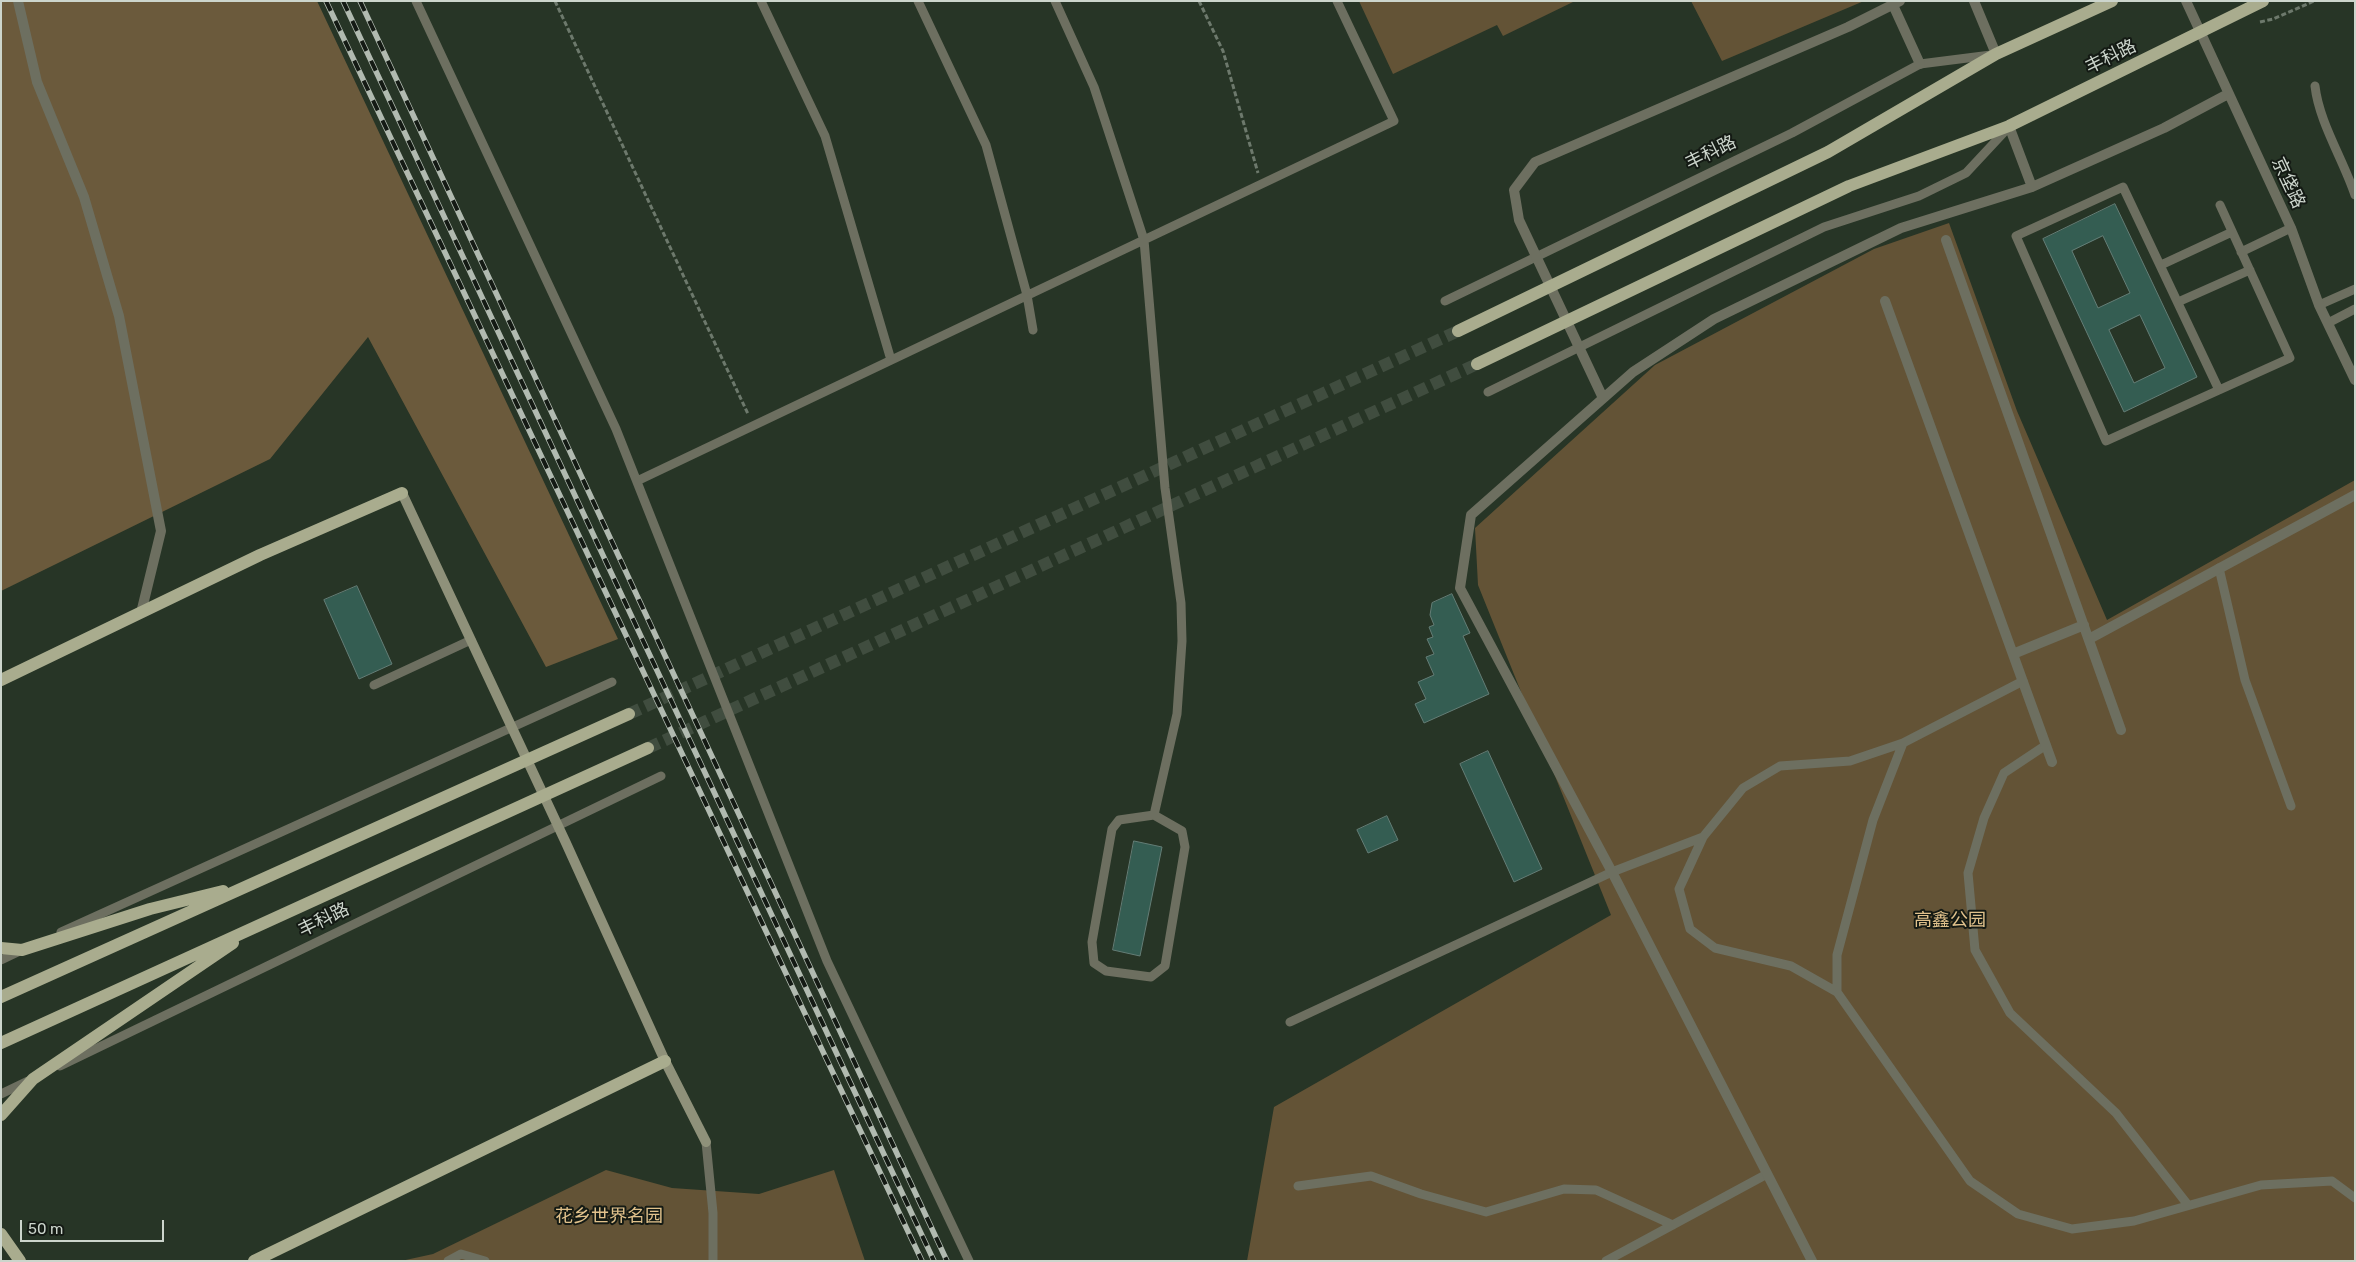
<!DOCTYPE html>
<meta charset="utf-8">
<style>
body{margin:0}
#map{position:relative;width:2356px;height:1262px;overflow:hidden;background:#273526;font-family:Rubik,sans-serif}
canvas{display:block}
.frame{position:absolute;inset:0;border:2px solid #ccd5cc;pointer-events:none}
.scale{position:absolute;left:20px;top:1220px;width:144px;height:22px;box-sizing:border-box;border:2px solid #ccd5cc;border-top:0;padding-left:6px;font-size:15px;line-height:18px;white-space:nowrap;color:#ccd5cc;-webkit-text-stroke:4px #141a14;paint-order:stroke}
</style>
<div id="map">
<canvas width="2356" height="1262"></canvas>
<div class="frame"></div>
<div class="scale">50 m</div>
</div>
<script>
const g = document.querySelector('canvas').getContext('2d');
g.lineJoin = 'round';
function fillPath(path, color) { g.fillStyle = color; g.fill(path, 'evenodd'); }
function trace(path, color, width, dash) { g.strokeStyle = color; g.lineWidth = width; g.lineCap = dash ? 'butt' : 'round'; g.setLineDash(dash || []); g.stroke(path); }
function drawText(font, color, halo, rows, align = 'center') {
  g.font = font + ' Rubik,"Noto Sans SC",sans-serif'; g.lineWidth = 4; g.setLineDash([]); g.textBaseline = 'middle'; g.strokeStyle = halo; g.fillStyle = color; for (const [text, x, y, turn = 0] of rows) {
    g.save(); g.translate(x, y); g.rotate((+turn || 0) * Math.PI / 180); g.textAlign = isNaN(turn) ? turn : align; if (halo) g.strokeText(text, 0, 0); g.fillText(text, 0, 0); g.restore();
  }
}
fillPath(new Path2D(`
 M1359,1h216l-72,35 -6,-11 -104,49z
 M1691,1h173l-142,60z
 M1949,223l68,188 90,209 248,-140v781h-1108l27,-154 337,-192 -133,-330 -3,-57 180,-163 219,-116z
 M606,1170l66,18 87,6 75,-24 31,91h-464l32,-7z`), '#635336');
fillPath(new Path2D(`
 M1,1h316l301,638 -72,28 -178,-330 -98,122 -269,132z`), '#6b5a3c');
const building = new Path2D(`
 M2115,204l82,173 -73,35 -81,-173zM2103,236l27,57 -32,15 -26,-57zM2140,315l25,53 -31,15 -25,-53z
 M357,586l35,78 -33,15 -35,-79z
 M1452,594l18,39 -7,3 26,58 -65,29 -9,-19 11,-5 -8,-17 16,-7 -8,-18 8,-3 -7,-15 6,-2 -4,-10 5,-2 -4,-10 2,-12z
 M1488,751l54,118 -28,13 -54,-118z
 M1387,816l11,24 -30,13 -11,-23z
 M1134,841l28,6 -22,109 -27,-6z`);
fillPath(building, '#345d52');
trace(building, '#647d76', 1);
trace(new Path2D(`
 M629,714l829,-383
 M648,748l829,-384`), '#404d3f', 12, [12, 6]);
trace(new Path2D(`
 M555,1l193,413
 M1199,1l24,50 35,122
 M2260,22l13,-3 41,-18`), '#6d796c', 3, [5, 2.5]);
trace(new Path2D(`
 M416,1l200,428 211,532 142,300
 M761,1l64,135 66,224
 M918,1l68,144 41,150 6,35
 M1055,1l39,86 50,153 21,248 16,115 1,38 -5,73 -23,101
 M2315,86c4,36 28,73 40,109
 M2241,252l50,-24
 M2161,265l71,-33
 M1445,301l347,-168 128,-69 71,-9
 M2178,302l72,-32
 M2319,305l36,-16
 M2328,323l27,-14
 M2219,390l-96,-203 -107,49 90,205 184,-83 -70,-153
 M1488,392l336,-165 95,-31 47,-23 41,-44
 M637,481l757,-360 -57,-120
 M2219,568l26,112 46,126
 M2023,681l-120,62 -53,18 -70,5 -37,22 -40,49 -24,52 11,40 25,19 76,18 46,26 133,189 48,33 54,15 62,-8 127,-36 71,-4 23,17
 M374,685l97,-45
 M2046,745l-42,28 -20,45 -16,55 7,77 35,63 106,100 72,92
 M1154,815l28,16 3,16 -20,119 -14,11 -45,-6 -12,-8 -2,-21 20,-113 7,-9z
 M61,932l551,-250
 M1,960l21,-10
 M1837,992v-37l36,-135 30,-77
 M1290,1022l322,-150 91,-35
 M60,1066l601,-290
 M1,1094l27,-13
 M706,1142l7,71v48
 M1298,1186l73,-10 50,18 65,18 78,-23 32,1 77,35
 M448,1261l13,-7 24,7
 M1606,1261l161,-87`), '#6d6f60', 9);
trace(new Path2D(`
 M18,1l19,81 47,115 35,119 42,215 -20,82
 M1974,1l22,53
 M2186,1l105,227 28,77 36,75
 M1893,5l27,59
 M2009,126l23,61
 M1946,240l175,490
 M1885,301l167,461
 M1603,398l-84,-178 -5,-30 21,-28 313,-135 52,-26
 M2089,639l266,-144
 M2013,654l71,-29
 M1812,1261l-200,-389 -152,-284 11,-73 162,-143 81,-53 187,-91 131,-41 132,-59 64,-34`), '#6d6f60', 10);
trace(new Path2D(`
 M402,493l164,350 99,218 41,81`), '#8f917a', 10);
trace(new Path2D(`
 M1458,331l370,-179 168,-98 116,-53
 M1477,364l372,-178 160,-60 254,-125
 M1,680l259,-125 142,-62
 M1,948l21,2 128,-41 73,-18
 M1,997l628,-283
 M1,1043l647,-295
 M1,1115l32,-36 200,-136
 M1,1234l19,27
 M254,1261l411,-200`), '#a9ac8e', 12);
const rail = new Path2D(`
 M326,1l596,1260
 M343,1l591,1260
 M360,1l587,1260`);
trace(rail, '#b1bab0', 5.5);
trace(rail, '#141a14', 4, [11]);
drawText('18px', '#ccd5cc', '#141a14', [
 ["丰科路",2111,57,-26],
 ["丰科路",1711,153,-26],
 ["京垡路",2288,183,65],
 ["丰科路",324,920,-26]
]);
drawText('18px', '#e1c28c', '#141a14', [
 ["高鑫公园",1950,921],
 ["花乡世界名园",609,1217]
]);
</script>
